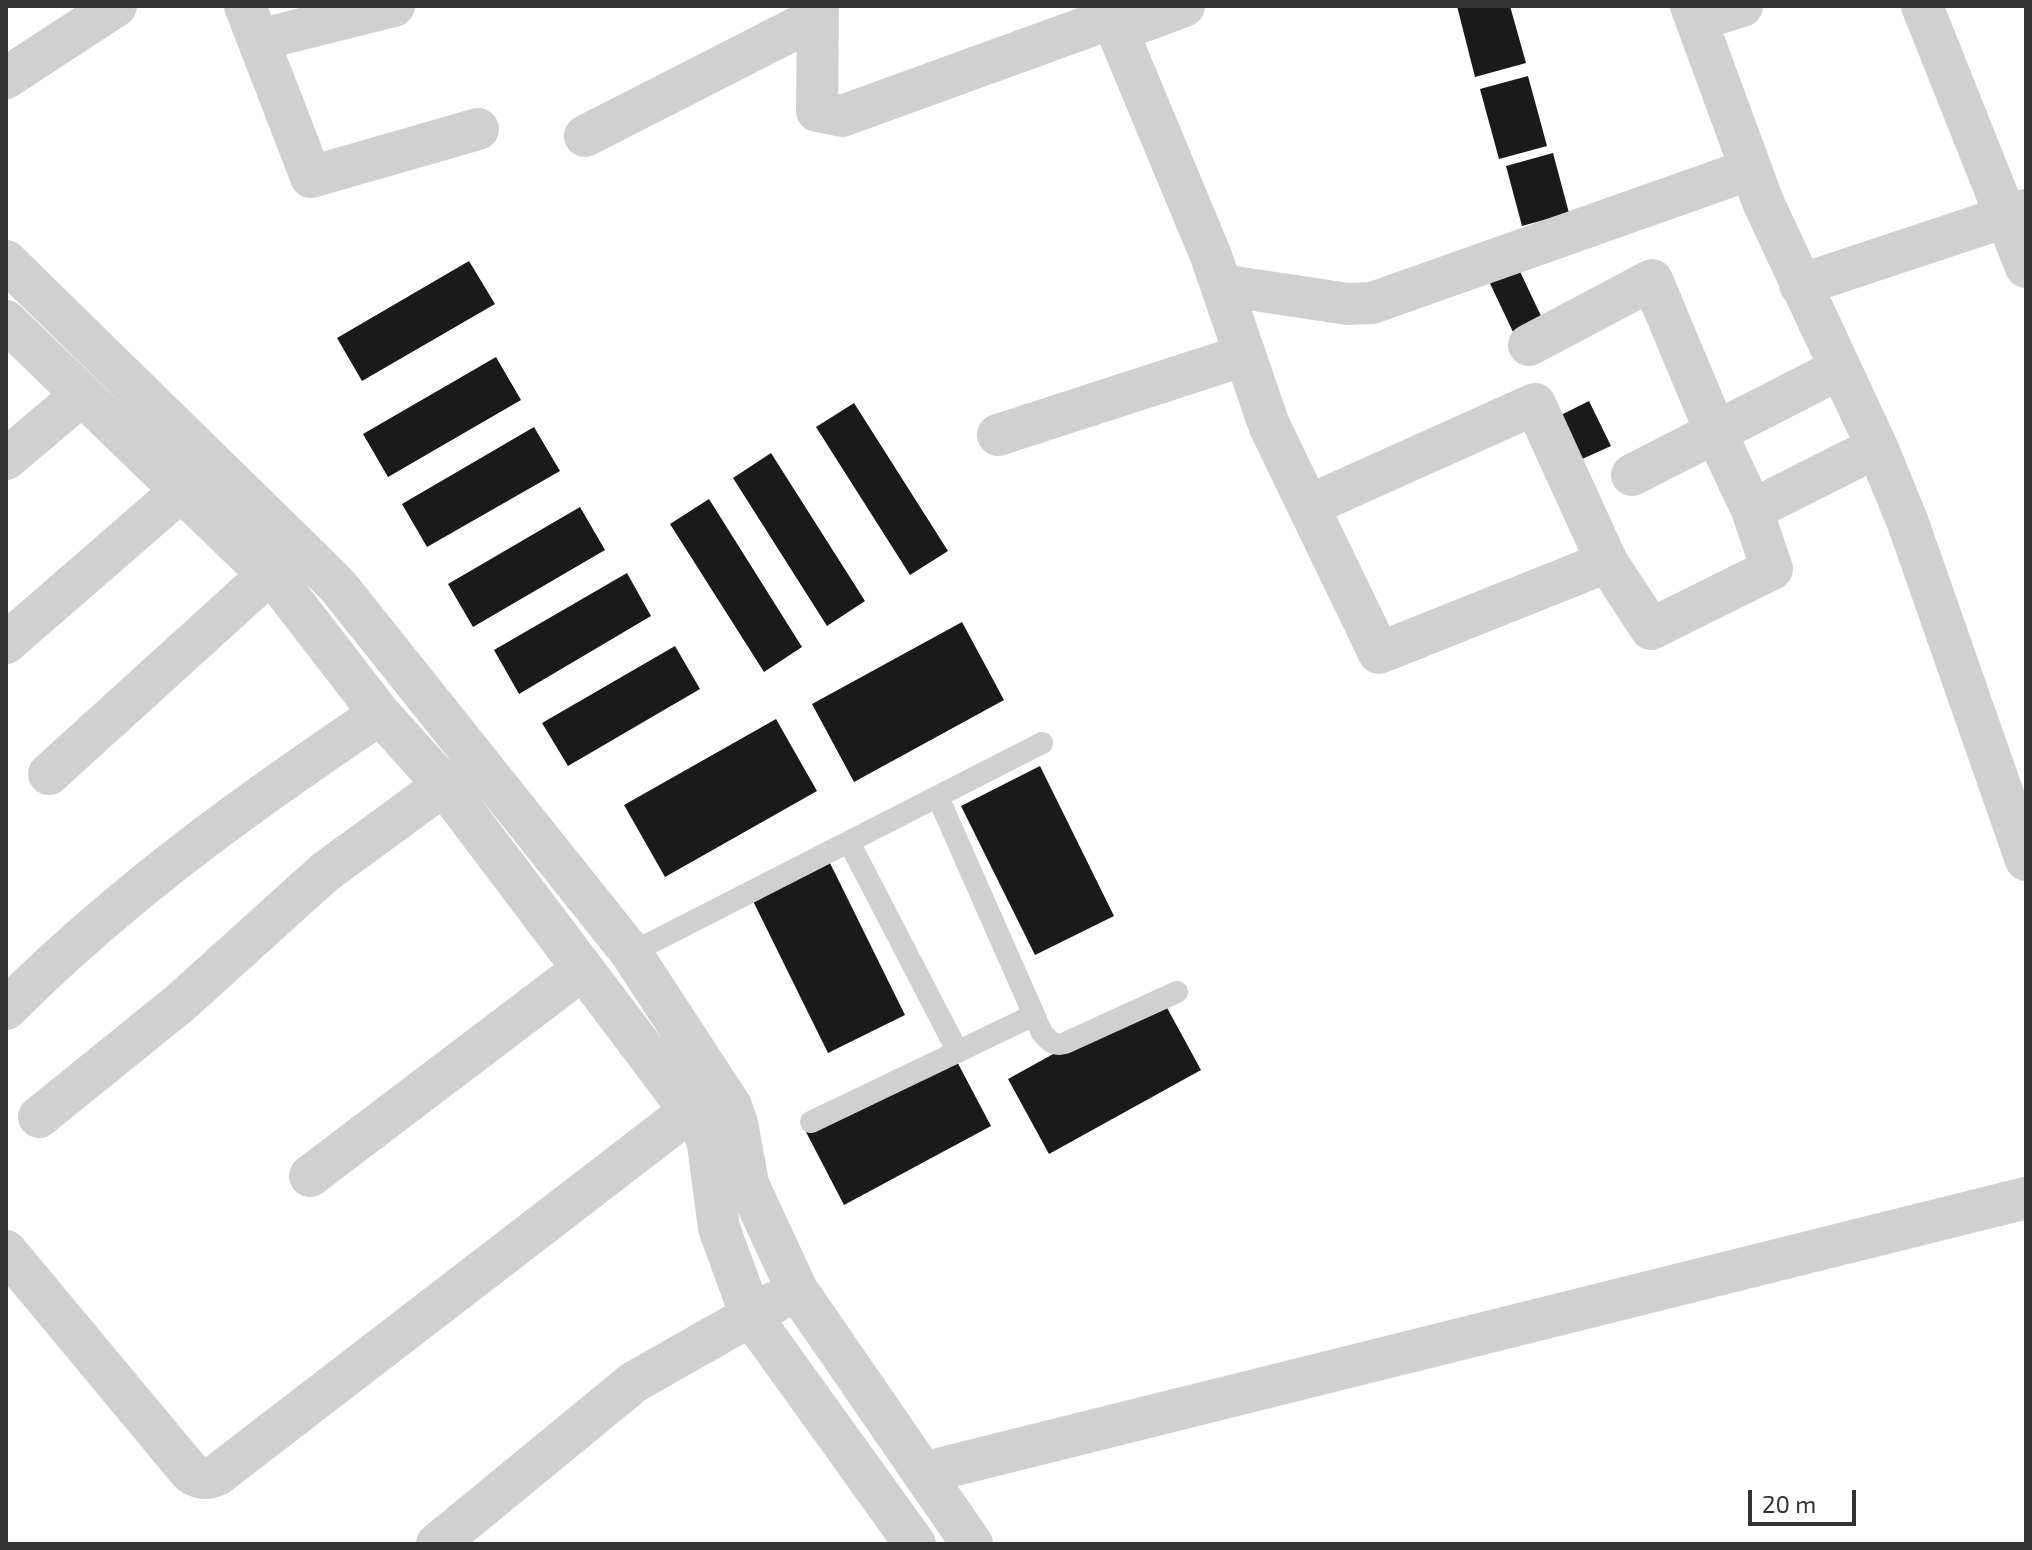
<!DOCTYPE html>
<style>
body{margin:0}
#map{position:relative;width:2032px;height:1550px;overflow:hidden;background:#fff;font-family:"Exo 2",sans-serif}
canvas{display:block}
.frame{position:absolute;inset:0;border:8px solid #333;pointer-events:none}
.scale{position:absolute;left:1748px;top:1490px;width:108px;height:36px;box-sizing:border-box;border:4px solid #333;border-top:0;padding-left:10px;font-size:24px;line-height:28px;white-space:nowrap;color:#333;-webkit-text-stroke:6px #fff;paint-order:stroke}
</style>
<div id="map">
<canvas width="2032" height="1550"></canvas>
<div class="frame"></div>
<div class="scale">20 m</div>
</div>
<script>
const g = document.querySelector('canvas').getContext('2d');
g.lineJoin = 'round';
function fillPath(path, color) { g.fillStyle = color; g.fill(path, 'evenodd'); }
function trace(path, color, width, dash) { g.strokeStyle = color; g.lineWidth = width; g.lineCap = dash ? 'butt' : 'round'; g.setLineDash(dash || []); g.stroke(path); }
fillPath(new Path2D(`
 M1457,6h53l16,57 -51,14z
 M1528,76l19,70 -48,13 -19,-70z
 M1553,153l16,60 -47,13 -16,-60z
 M1514,259l29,61 -29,14 -29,-61z
 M469,261l26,43 -133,77 -25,-43z
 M496,357l25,43 -133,77 -25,-43z
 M1589,401l22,45 -31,14 -21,-44z
 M854,403l94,148 -38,24 -94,-148z
 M534,427l26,44 -133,76 -25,-43z
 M771,453l94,148 -38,25 -94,-148z
 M709,499l93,148 -38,25 -94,-148z
 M580,507l25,43 -132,77 -25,-43z
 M627,573l24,43 -132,78 -25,-44z
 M962,622l42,78 -150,82 -42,-78z
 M675,646l25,43 -132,77 -26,-43z
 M776,719l41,72 -152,86 -41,-72z
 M1040,766l74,150 -79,39 -74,-149z
 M829,861l76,154 -77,38 -76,-154z
 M1160,995l41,75 -152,84 -41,-75z
 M953,1054l38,72 -147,79 -38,-73z`), '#1a1a1a');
trace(new Path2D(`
 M938,797l104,236c8,9 12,13 23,10l112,-51
 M849,842l109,210
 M631,953l411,-210
 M811,1122l223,-107`), '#d0d0d0', 22);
trace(new Path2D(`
 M245,6l66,171 167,-48
 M818,6l-1,105 25,5 270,-98
 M1107,6l104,250 58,169 110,228 228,-91 44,67 121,-60 -20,-59 -36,-77 -64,-153 -123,65
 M1691,6l72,196 114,245 31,76 118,337
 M1922,6l104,261
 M1697,20l45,-14
 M1117,31l67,-25
 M258,40l136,-34
 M6,78l110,-72
 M585,136l233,-119
 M6,261l331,324 294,368 100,153 6,17 11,61 49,106 175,254
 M1221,285l127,19 24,-1 379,-134
 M1800,285l226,-75
 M6,321l279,270 95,123 64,71 259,343 5,17 11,83 32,88 164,228
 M998,435l247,-80
 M6,459l76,-64
 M1632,475l207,-106
 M1308,506l227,-102 72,158
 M1752,510l125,-63
 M6,643l175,-152
 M49,774l219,-199
 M6,1009c115,-115 240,-205 374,-295
 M39,1117l141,-114 145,-131 119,-87
 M310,1176l273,-207
 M6,1251l184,221c10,7 15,8 27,3l473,-364
 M923,1473l1103,-275
 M437,1544l197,-162 141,-80`), '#d0d0d0', 42);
</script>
